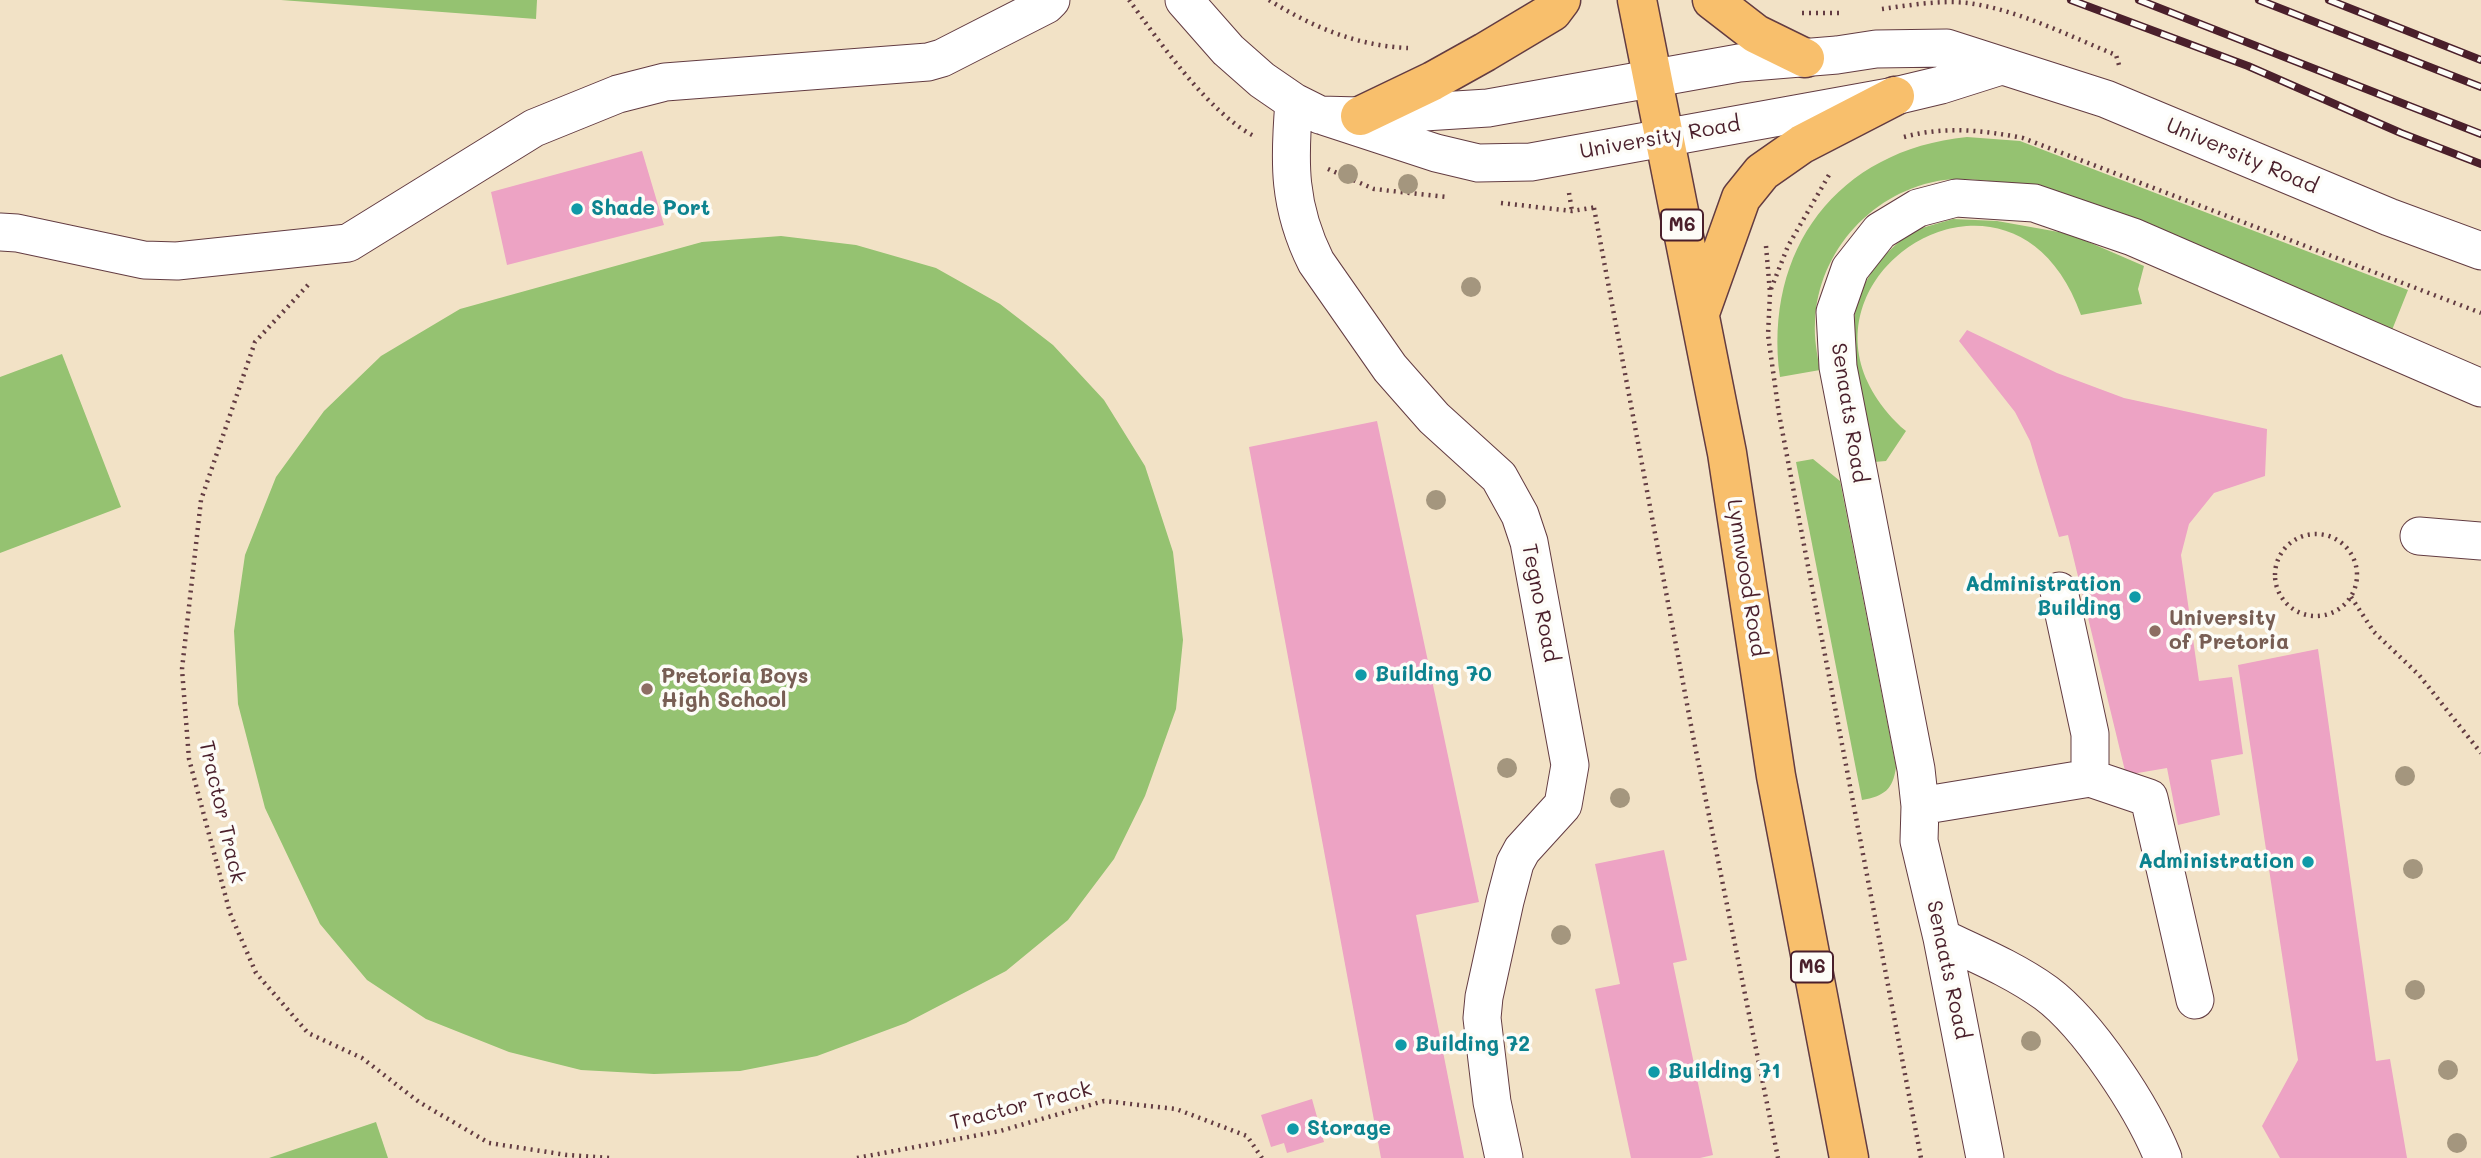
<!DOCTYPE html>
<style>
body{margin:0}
canvas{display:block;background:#f2e2c6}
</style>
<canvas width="2481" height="1158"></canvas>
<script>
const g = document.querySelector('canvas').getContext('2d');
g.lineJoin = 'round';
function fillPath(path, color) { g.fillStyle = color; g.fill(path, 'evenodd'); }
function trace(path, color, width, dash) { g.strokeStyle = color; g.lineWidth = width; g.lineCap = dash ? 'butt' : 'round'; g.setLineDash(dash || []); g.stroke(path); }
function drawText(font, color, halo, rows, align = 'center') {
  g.font = font + ' Mali,sans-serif'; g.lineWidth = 7; g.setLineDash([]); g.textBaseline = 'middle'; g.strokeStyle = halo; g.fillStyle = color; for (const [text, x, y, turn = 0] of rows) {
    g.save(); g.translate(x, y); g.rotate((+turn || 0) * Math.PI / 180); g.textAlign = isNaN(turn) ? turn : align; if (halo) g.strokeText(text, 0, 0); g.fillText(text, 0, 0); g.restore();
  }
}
fillPath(new Path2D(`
 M281,0h256l-1,19z
 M1967,137l53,4 388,149 -16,40 -384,-147c-21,-2 -42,-6 -64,-3 -70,10 -126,70 -129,142 -1,16 2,32 5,48l-40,7c-17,-127 57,-227 187,-240z
 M1953,219l44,2 73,13 74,32 -6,23 4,15 -61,11c-71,-200 -329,-21 -175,116l-20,30 -12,1c-14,-66 -43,-143 6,-201 12,-14 25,-26 42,-33 10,-3 21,-6 31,-9z
 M781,236l75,9 80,23 64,36 53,41 51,55 41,66 28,86 10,88 -7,69 -31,87 -31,63 -46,61 -62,51 -100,52 -89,33 -77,15 -86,3 -73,-4 -72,-18 -83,-33 -59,-39 -47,-56 -55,-116 -27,-104 -4,-73 11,-76 31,-78 48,-66 57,-55 79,-47 242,-67z
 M62,354l59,153 -121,46v-176z
 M1813,459l27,22 56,286c-3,23 -12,29 -34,33l-66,-338z
 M376,1122l12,36h-119z`), '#95c271');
fillPath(new Path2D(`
 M642,151l22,74 -157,40 -16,-73z
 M1967,330l90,43 67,25 143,31 -2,47 -51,17 -25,31 -8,31 18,126 33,-4 11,77 -32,6 9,55 -42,10 -11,-57 -41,7 -58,-240 -9,2 -29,-96 -15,-29 -56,-71z
 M1377,421l102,481 -63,13 48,243h-83l-132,-711z
 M2318,649l58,412 14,-2 17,99h-127l-18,-32 36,-66 -60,-395z
 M1664,850l23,110 -14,3 40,192 -13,3h-69l-36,-169 25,-5 -25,-120z
 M1312,1099l12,43 -37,11 -3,-10 -13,4 -10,-32z`), '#eda3c4');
const minor = new Path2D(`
 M1184,0l44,50 34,30 32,22 26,13 116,38 42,10 53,-1 364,-66 46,-11 60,-19
 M1294,102c-5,60 -6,104 22,160l74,106 44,50 65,59 21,38 9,27 41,223 -7,40 -41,45 -7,13 -10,38 -21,96 -2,21 10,84 12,56
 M1320,115l40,1 128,-8 251,-45 98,-8 39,-6 71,-1 159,51 283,118 92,34
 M0,232l17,1 127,27 33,1 171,-18 186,-115 84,-34 47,-12 263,-20 14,-4 104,-53 5,-5
 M2419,536l62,5
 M2059,591l31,143v44
 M1920,806l170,-28 59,20 46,202
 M1942,938c36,17 72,32 104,55 43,32 97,115 117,165
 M1985,1158l-43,-220 -23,-97 1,-35 -4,-37 -78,-402 -3,-55 15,-43 30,-38 38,-23 38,-10 78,5 99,34 348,151`);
const major = new Path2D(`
 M1637,0l90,453 49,323 73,382
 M1712,0l44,34 49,24
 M1360,116l73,-35 52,-29 67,-40 9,-12
 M1700,313l41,-115 21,-26 40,-28 93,-48`);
trace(minor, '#633c42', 39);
trace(major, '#633c42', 41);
trace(new Path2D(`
 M1129,0c30,41 81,115 127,137
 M1269,0c43,27 89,46 139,48
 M1882,9c28,-4 59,-9 86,-6 51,7 101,33 148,52l3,10
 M1802,13h40
 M1904,137c40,-11 78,-7 119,1l458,175
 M1328,169l46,20 73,8
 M1569,193l3,18
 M1501,203l71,8 25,-4
 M1594,208l99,528 85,422
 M1766,246l4,47 -2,42 11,79 142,744
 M308,285l-53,57 -54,158 -19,169 7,90 41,154 26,60 52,60 54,25 57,44 70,41 78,12 43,3
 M1771,289l17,-43 41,-71
 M2275 575a41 41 0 1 1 82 0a41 41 0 1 1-82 0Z
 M2351,597l23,35 45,43 62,78
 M857,1158l143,-27 104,-30 72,8 71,27 15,22`), '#633c42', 4.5, [2, 5]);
trace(minor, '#fff', 37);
trace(major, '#f8bf6c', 38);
const rail = new Path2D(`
 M2071,0l177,66 153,67 80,31
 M2139,0l342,134
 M2259,0l222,87
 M2329,0l152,60`);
trace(rail, '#4a1f2b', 8);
trace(rail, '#fdfcf7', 5, [16]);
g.fillStyle = '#a4967e';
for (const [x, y] of [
 [1348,174],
 [1408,184],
 [1471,287],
 [1436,500],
 [1507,768],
 [2405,776],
 [1620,798],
 [2413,869],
 [1561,935],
 [2415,990],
 [2031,1041],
 [2448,1070],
 [2457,1143]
]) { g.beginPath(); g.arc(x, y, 10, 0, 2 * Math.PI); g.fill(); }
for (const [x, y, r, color] of [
 [577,209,7,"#0f9aa8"],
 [2135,597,7,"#0f9aa8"],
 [2155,631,7,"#8d6e63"],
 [1361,675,7,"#0f9aa8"],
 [647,689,7,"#8d6e63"],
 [2308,862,7,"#0f9aa8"],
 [1401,1045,7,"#0f9aa8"],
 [1654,1072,7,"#0f9aa8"],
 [1293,1129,7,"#0f9aa8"]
]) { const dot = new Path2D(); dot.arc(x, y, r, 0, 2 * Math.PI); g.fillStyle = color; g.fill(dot); trace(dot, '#fdfcf7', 2.5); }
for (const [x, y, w] of [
 [1682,225,42],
 [1812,967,42]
]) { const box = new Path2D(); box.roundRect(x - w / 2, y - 15.5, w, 31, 5); g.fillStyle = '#fdfcf7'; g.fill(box); trace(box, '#4a1f2b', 2); }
drawText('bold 19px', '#4a1f2b', null, [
 ["M6",1682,225],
 ["M6",1812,967]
]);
drawText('21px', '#4a1f2b', '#fdfcf7', [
 ["University Road",1660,138,-10],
 ["University Road",2242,156,23],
 ["Senaats Road",1849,413,81],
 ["Lynnwood Road",1746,578,81],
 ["Tegno Road",1540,603,79],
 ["Tractor Track",222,812,77],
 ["Senaats Road",1948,970,78],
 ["Tractor Track",1021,1106,-14]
]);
drawText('bold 21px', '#0d838f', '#fdfcf7', [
 ["Shade Port",591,209],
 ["Administration",2121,585,"right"],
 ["Building",2121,609,"right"],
 ["Building 70",1375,675],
 ["Administration",2294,862,"right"],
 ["Building 72",1415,1045],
 ["Building 71",1668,1072],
 ["Storage",1307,1129]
], 'left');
drawText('bold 21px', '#785e54', '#fdfcf7', [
 ["University",2169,619],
 ["of Pretoria",2169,643],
 ["Pretoria Boys",661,677],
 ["High School",661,701]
], 'left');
</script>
